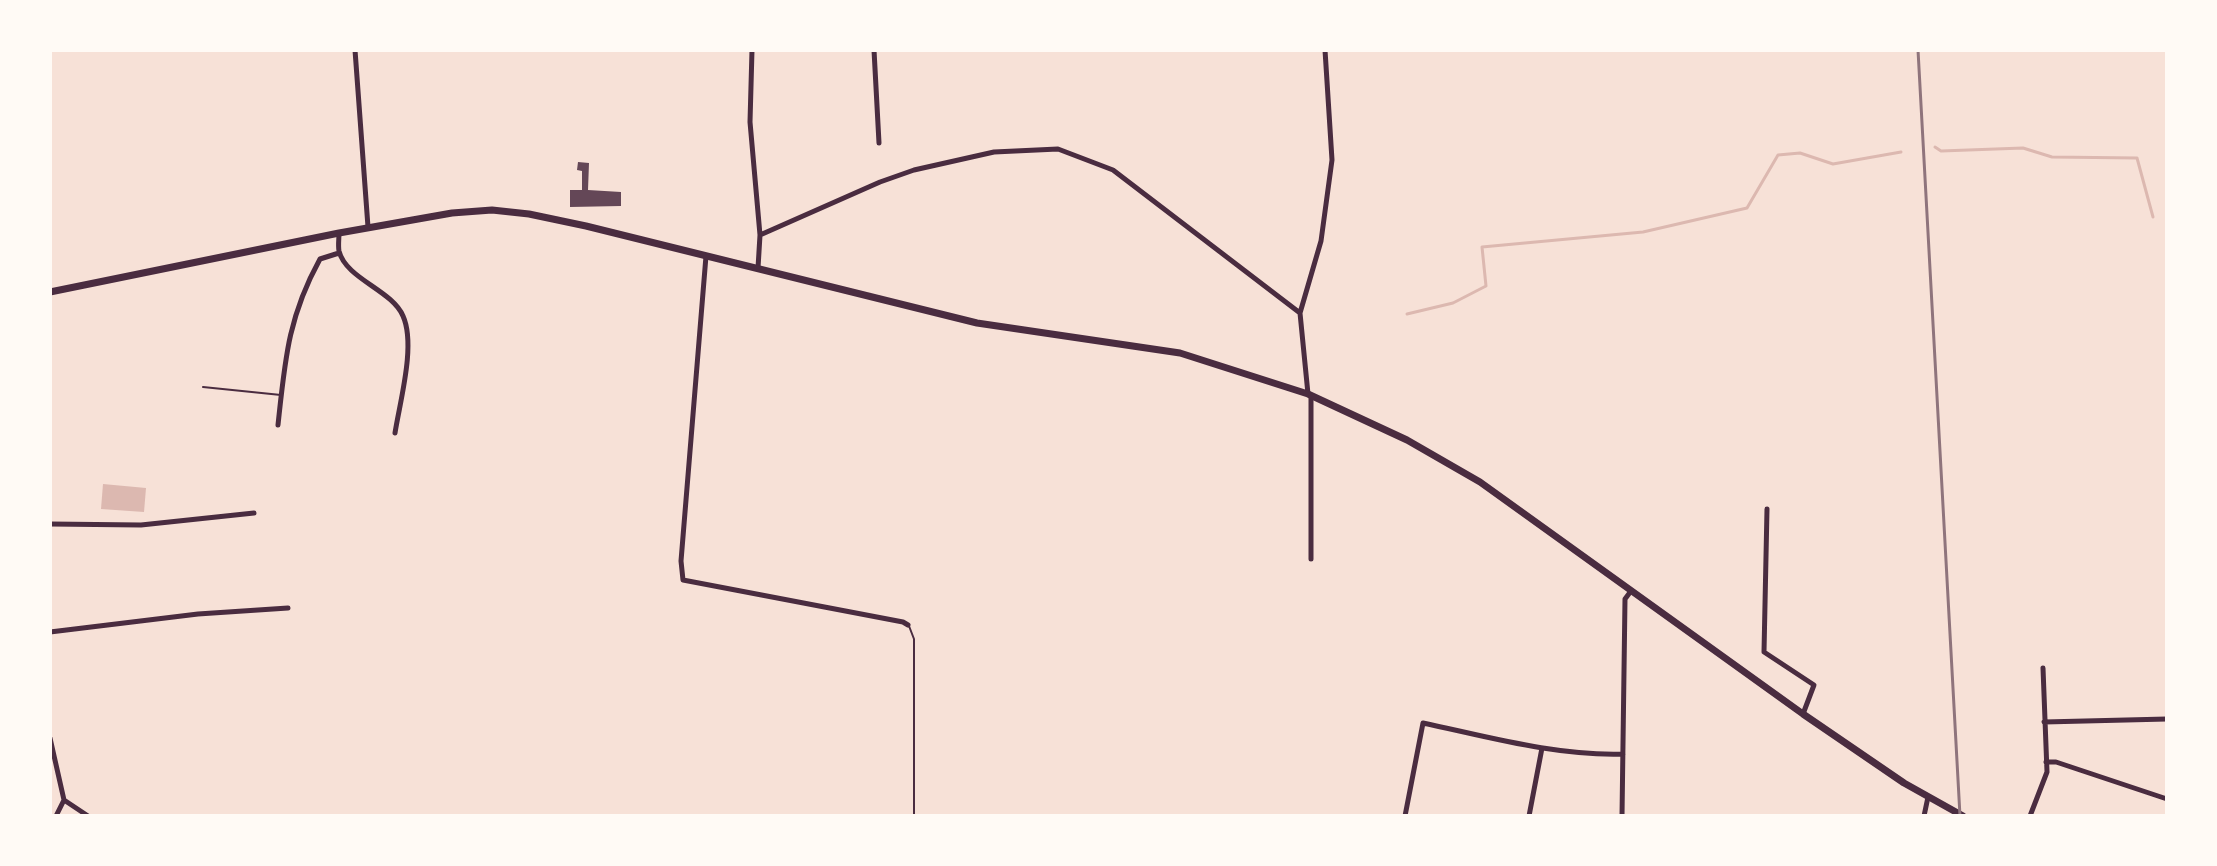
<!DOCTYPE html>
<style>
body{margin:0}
#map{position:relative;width:2217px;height:866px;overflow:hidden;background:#f7e1d7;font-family:Poppins,sans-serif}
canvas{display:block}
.frame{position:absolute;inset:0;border:52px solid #fffaf5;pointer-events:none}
</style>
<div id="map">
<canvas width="2217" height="866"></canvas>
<div class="frame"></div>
</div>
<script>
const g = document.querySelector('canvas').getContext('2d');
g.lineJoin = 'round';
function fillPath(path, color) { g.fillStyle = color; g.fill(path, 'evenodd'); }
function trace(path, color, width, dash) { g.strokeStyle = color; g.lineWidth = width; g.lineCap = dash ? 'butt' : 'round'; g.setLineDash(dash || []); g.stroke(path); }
fillPath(new Path2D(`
 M103,484l43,4 -2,24 -43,-3z`), '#dcb8b0');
trace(new Path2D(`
 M1935,147l6,4 82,-3 29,9 85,1 16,59
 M1407,314l46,-11 33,-17 -4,-39 161,-15 104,-24 31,-53 22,-2 33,11 68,-12`), '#dcb8b0', 3);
fillPath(new Path2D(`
 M578,162l11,1 -1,27 33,2v14l-51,1v-17h12v-19l-5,-1z`), '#644757');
trace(new Path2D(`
 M203,387l78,8
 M909,626l5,13v177`), '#4a2c40', 2);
trace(new Path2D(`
 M355,50l13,177
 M752,50l-2,72 10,113
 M874,50l5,93
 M339,233c0,5 -1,13 0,18 7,28 53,39 64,65 13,29 -3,85 -8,117
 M706,256l-25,305 2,19 220,42 5,3
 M758,268l2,-33 120,-53 34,-12 80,-18 64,-3 55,21 187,143 8,81
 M1300,313l21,-72 11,-81 -7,-110
 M278,425c7,-65 10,-108 42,-166l19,-6
 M1767,509l-3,143 50,33 -11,29
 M50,524l91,1 113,-12
 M1311,559v-163
 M50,632l148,-18 90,-6
 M2044,722l123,-3
 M50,738l14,62 -8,16
 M2046,762h10l111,37
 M64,800l24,16
 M1405,816l18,-93c66,14 132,33 200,31
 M1529,816l13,-68
 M1622,816l3,-217 6,-8
 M1924,816l4,-19
 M2030,816l17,-44 -4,-104`), '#4a2c40', 5);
trace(new Path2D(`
 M50,292l289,-59 113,-20 40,-3 37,4 57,12 391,97 203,30 128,41 99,46 73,42 323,232 101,69 59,33`), '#4a2c40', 7);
trace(new Path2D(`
 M1918,50l42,766`), '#8f747c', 3);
</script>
